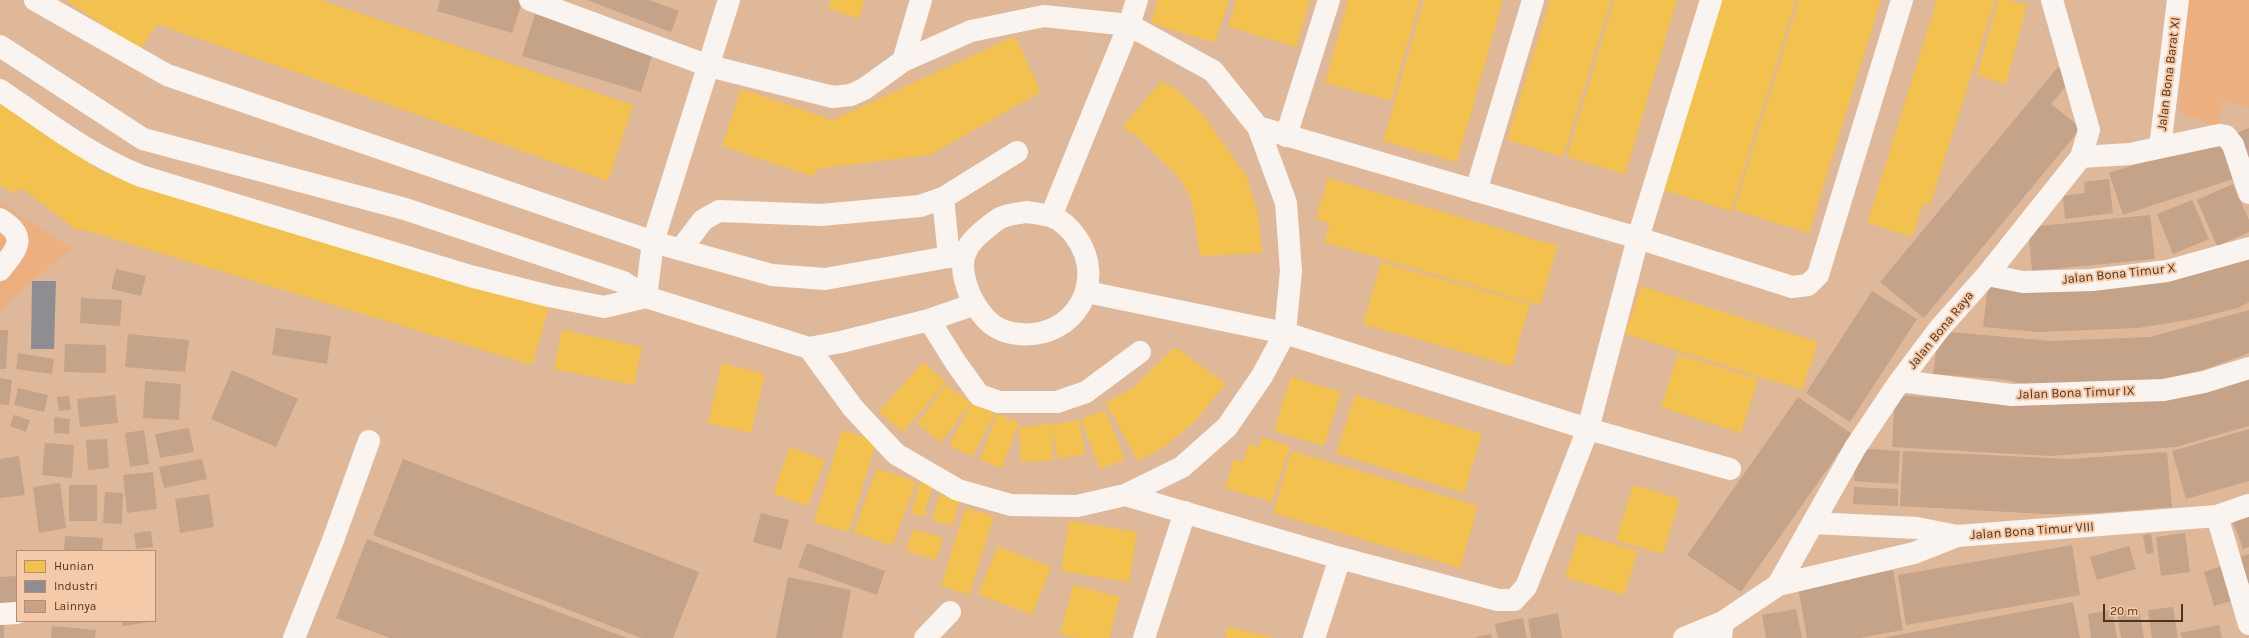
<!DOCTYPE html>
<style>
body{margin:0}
#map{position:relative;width:2249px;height:638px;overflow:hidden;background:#dfb89a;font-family:Karla,sans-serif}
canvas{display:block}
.legend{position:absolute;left:16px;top:550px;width:140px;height:72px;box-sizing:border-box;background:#f5caa9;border:1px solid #b38e71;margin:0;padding:5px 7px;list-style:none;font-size:12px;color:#50331c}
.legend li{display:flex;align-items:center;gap:8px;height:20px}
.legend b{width:20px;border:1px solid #b38e71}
.scale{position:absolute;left:2103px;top:604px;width:80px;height:18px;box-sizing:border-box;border:2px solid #50331c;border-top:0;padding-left:5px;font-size:12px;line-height:14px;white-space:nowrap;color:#50331c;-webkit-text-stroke:3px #f5caa9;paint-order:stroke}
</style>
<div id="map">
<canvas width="2249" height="638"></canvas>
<ul class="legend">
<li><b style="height:11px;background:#f2c14e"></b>Hunian</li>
<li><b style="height:11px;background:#8d8d92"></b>Industri</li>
<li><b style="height:11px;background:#c4a388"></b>Lainnya</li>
</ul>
<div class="scale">20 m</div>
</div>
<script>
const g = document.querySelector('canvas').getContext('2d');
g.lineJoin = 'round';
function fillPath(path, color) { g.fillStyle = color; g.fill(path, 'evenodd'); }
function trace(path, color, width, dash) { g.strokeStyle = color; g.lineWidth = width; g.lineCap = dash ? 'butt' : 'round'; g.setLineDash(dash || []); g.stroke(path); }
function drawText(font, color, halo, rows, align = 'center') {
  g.font = font + ' Karla,sans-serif'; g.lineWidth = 4; g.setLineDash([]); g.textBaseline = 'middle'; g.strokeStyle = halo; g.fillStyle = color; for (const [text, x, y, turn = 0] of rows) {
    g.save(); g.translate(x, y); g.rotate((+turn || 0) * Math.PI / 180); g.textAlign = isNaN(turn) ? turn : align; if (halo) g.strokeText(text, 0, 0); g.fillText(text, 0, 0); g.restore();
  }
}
fillPath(new Path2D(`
 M2186,0h63v107l-26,-7 -5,27 -39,-15z
 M0,203l71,45 -71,62z`), '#ebaf80');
fillPath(new Path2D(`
 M65,0h255l313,105 -25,76 -451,-157 -17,25z
 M831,0h34l-6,19 -31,-11z
 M1158,0h71l-14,43 -64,-20z
 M1236,0h74l-14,47 -68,-20z
 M1348,0h72l-29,101 -66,-18z
 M1424,0h79l-46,162 -74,-21z
 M1550,0h61l-48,157 -56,-17z
 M1614,0h63l-52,174 -58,-17z
 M1715,0h81l-65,211 -74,-23z
 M1799,0h82l-72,233 -75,-23z
 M1937,0h58l-65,205 -7,-2 -11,34 -45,-14z
 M1998,0h9l20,5 -21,79 -29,-8z
 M1015,36l26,56 -111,63 -114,14 -2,8 -92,-31 19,-57 92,31z
 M1161,81l15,8 28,27 43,61 11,36 4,40 -62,3 -9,-58 -12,-21 -42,-41 -15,-8z
 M0,101l105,73 2,-3 444,130 -19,64 -451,-136 -3,2 -55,-42 -12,3 -11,-7z
 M1328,178l230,68 -18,59 -216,-63 6,-19 -14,-4z
 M1381,262l149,42 -18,62 -149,-42z
 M1641,286l177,56 -16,48 -177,-56z
 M562,330l80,17 -8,38 -80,-16z
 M1175,347l51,37 -31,37 -29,25 -28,15 -32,-58 27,-15z
 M1678,354l80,25 -17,54 -80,-26z
 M923,362l23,20 -43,50 -24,-20z
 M722,363l43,11 -14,59 -43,-10z
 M1291,377l50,15 -17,54 -50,-15z
 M946,385l25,17 -30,40 -24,-18z
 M1355,395l127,39 -18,59 -128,-40z
 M972,402l23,12 -23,43 -23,-12z
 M1105,410l20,50 -25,9 -19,-50z
 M997,414l22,8 -17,46 -22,-8z
 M1079,420l6,34 -27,5 -7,-34z
 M1051,424l2,36 -32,2 -2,-35z
 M842,430l35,10 -28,92 -35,-10z
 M1262,437l28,9 -18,56 -47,-14 9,-29 9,3 6,-18 10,3z
 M790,447l35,13 -17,46 -35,-13z
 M1292,451l186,55 -18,62 -187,-55z
 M877,468l39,14 -24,64 -38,-14z
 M920,481l13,3 -9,33 -13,-4z
 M1633,485l47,14 -17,55 -47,-14z
 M940,494l20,6 -8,26 -20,-6z
 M965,508l29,8 -25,79 -28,-9z
 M1069,521l68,11 -8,50 -68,-11z
 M913,529l30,9 -7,22 -30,-9z
 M1579,533l59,18 -14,44 -59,-18z
 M998,546l53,21 -19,48 -54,-21z
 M1073,585l47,12 -11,41h-32l-17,-4z
 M1227,627l45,10v1h-47z`), '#f2c14e');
fillPath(new Path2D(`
 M32,281h24l-2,68h-23z`), '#8d8d92');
fillPath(new Path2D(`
 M440,0h76l6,2 -10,31 -75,-22z
 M587,0h62l30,11 -8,21z
 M535,14l119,36 -13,42 -119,-36z
 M2058,67l14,12 -21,25 30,24 -157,190 -44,-36z
 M2249,128v47l-15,-41z
 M2219,137l14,42 -110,36 -14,-42z
 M2109,179l4,34 -48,6 -2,-23 22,-3 -1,-11z
 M2233,184l16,36v12l-32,14 -20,-46z
 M2192,200l17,39 -36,15 -16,-40z
 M2150,215l5,44 -123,12 -4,-44z
 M2249,254v48l-11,6 -45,11 -55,9 -100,4 -55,-5 5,-41z
 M116,269l30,7 -5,20 -30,-7z
 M1872,291l45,28 -67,103 -44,-29z
 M81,298l41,2 -2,26 -40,-3z
 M2249,310v43l-46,17 -50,11 -128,3 -25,-5 -67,-5 6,-43 112,10 99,-4z
 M276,328l55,8 -4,28 -55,-9z
 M0,330h8l-2,39h-6z
 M128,334l61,6 -4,32 -60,-5z
 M65,344l41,1v28l-42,-1z
 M18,353l36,6 -2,15 -36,-5z
 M232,370l66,29 -22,48 -65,-28z
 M2249,376v50l-73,21 -126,9 -158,-9 3,-52 159,10z
 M0,378l12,2 -3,25 -9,-1z
 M145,381l36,3 -2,36 -36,-2z
 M18,388l30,7 -4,17 -30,-7z
 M115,395l3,28 -38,4 -3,-28z
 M69,396l2,14 -12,1 -2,-14z
 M1798,397l54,37 -111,158 -54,-37z
 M14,415l16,5 -4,12 -16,-6z
 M54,417l16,2 -1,15 -15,-1z
 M189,428l5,24 -34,6 -5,-24z
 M2249,429v52l-63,18 -14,-48z
 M144,430l5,34 -19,3 -5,-34z
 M107,439l2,29 -21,2 -2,-30z
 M45,443l29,2 -2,33 -30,-3z
 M1856,448l44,3 -2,33 -44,-3z
 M1903,451l167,8 97,-7 5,55 -75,6 -52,1 -145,-8z
 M19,456l6,39 -25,3v-39z
 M202,459l5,20 -43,9 -5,-21z
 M403,459l296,113 -26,66h-31l-269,-103z
 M153,472l4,37 -30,4 -4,-38z
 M60,483l6,45 -27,5 -6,-46z
 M69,485h28v36h-28z
 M1854,487l44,2v17l-45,-2z
 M105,492l18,1 -1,31 -19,-1z
 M209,494l5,33 -34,6 -5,-34z
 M761,513l28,7 -8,30 -28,-8z
 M2249,516v31l-6,2 -10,-27z
 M151,531l2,16 -17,2 -2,-16z
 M2185,533l5,39 -29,4 -5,-39z
 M2151,534l3,19 -8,1 -3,-19z
 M65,536l38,2 -1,13h-38z
 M367,539l260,99h-237l-54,-20z
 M807,543l78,28 -8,24 -79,-28z
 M2072,545l8,50 -174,30 -8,-50z
 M2129,546l7,23 -39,11 -7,-23z
 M2249,554v29l-7,2 -9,-26z
 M2225,565l10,35 -21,6 -10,-34z
 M1893,570l10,60 -44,8h-52l-9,-51z
 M17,576v30h-17v-29z
 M788,577l63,13 -9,48h-66z
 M2073,602l7,36h-193v-1z
 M2173,607l5,31h-26l-4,-28z
 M2139,608l5,30h-23l-4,-26z
 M1796,609l6,29h-36l-4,-23z
 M2112,610l5,28h-26l-3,-24z
 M1558,613l4,25h-31l-3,-19z
 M4,616v22h-4v-21z
 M1523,618l4,20h-29l-3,-14z
 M122,621h27v1l-26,4z
 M2219,625l3,13h-40l-2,-5z
 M52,626l44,4 -1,8h-44z
 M1491,634l1,4h-16v-1z`), '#c4a388');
trace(new Path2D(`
 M35,0l132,75 486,167 119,33 53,4 140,-25
 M530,0l179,66 124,31 18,-2 13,-6 39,-28 68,-30 73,-15 85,9 84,46 45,56 28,76 5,68 -6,62 -23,43 -35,51 -45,40 -57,28 -48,11 -66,-1 -53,-15 -62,-36 -43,-46 -44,-60
 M0,46l143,93 262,70 218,73 23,15 163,51 32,-6 88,-22 46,-16
 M903,61l18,-61
 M0,90c45,31 89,65 141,86l329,100 79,20 55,11 42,-10 7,-55 76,-242
 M1258,127l380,111 154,49 16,-2 10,-10 84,-275
 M1286,136l43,-136
 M2160,147l18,-147
 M2081,157l49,-3 89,-19 7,1 7,9 16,48
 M1476,191l57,-191
 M943,198l6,59
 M1027,212c7,1 16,2 23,4 10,3 20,12 26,21 32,44 -2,103 -57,97 -21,-2 -32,-11 -43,-28 -8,-13 -17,-37 -11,-52 3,-10 15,-21 23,-27 5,-4 10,-9 15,-10 7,-3 16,-4 24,-5z
 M1051,216l78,-191 8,-25
 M0,219c29,18 17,30 0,51
 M681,249l22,-29 16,-9 102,4 99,-9 23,-8 74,-46
 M1987,275l36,7 69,-2 75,-9 82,-23
 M1087,292l198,41 303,96 142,40
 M929,320l27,43 23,32 20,7h58l29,-10 54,-40
 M1900,381l112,14 152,-5 40,-8 45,-14
 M1125,495l215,63 158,42h16l12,-13 62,-158 50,-191 73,-238
 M2217,516l32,108
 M1813,523l104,5 40,8 260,-20 32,-11
 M1778,585l136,-32 43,-17
 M0,614l17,-1
 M294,638l38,-95 37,-102
 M925,638l25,-26
 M1144,638l41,-126
 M1314,638l26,-80
 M1684,638l39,-16
 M1721,638l2,-16 55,-37 77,-137 45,-67 39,-52 48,-54 94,-118 8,-27 -37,-130`), '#faf4f0', 22);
drawText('13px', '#50331c', '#f5caa9', [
 ["Jalan Bona Barat XI",2169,74,-83],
 ["Jalan Bona Timur X",2119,274,-6],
 ["Jalan Bona Raya",1941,330,-51],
 ["Jalan Bona Timur IX",2076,393,-2],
 ["Jalan Bona Timur VIII",2032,531,-4]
]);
</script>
